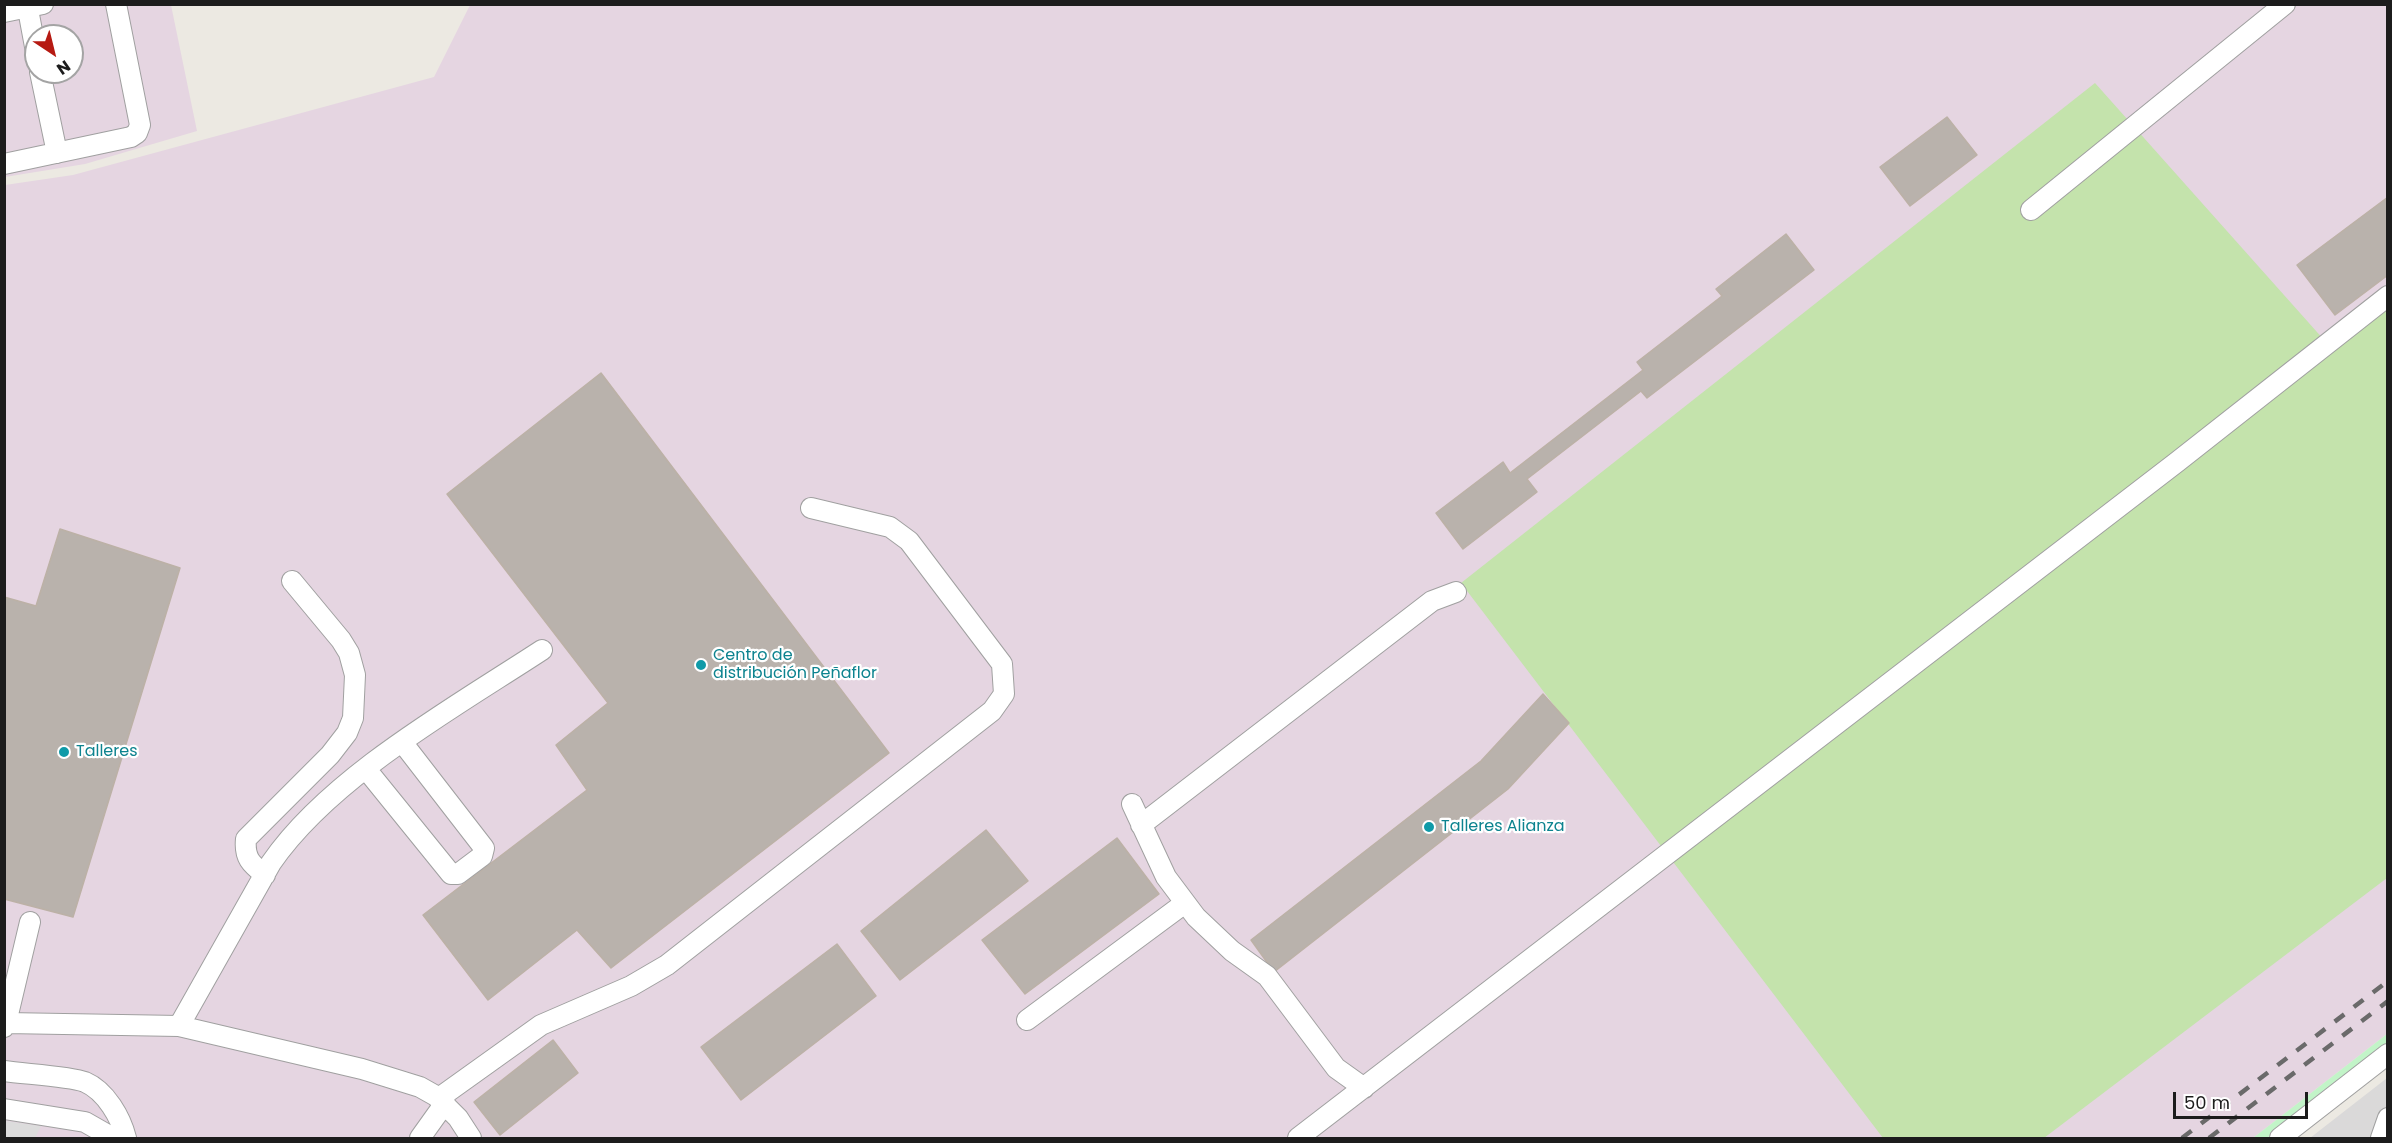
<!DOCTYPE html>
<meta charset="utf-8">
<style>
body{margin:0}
#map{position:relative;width:2392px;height:1143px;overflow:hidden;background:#ece9e2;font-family:Poppins,sans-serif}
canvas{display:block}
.frame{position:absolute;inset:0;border:6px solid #1c1c1c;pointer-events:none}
.north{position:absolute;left:24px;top:24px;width:60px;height:60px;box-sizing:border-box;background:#fff;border:2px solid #a4a4a4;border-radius:50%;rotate:145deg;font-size:16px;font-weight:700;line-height:24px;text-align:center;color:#1c1c1c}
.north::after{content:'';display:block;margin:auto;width:21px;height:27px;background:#b61a12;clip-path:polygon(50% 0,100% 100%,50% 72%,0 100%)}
.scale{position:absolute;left:2173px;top:1092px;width:135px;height:27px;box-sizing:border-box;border:3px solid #1c1c1c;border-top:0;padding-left:8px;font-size:18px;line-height:21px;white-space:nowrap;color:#1c1c1c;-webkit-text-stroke:4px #fff;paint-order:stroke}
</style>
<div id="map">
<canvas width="2392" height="1143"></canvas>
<div class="frame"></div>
<div class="north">N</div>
<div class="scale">50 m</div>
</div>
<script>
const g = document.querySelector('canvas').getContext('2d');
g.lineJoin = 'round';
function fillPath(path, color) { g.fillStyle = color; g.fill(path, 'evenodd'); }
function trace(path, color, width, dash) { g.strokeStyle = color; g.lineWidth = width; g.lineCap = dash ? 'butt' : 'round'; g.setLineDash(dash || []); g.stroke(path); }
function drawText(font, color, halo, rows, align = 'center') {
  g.font = font + ' Poppins,sans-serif'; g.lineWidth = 4.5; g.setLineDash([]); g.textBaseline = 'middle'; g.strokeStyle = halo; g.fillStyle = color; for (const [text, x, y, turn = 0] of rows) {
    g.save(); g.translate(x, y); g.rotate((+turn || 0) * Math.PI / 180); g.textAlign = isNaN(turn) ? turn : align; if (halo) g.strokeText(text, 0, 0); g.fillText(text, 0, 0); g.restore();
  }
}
fillPath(new Path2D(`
 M2387,1078v60h-77z`), '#dad9d9');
fillPath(new Path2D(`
 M5,5h166l26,126 -112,33 -80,13zM36,36h36v36h-36z
 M470,5h1917v1029l-134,104h-2248v-953l68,-10 361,-98z`), '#e5d5e1');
fillPath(new Path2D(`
 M2095,83l238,267 54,-42v570l-343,260h-161l-422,-555z`), '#c4e3ac');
fillPath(new Path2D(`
 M2387,1034v12l-120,92h-14z`), '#c2f4c8');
fillPath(new Path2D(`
 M5,1121l36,5 -6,12h-30z`), '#dcdcdc');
const building = new Path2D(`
 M1947,117l30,38 -67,51 -30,-39z
 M2388,197v78l-53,40 -38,-50z
 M1786,234l28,36 -167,128 -6,-7 -114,88 10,13 -74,57 -27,-36 67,-51 7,11 133,-103 -6,-8 85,-66 -6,-7z
 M601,373l288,380 -278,215 -34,-38 -89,70 -65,-85 164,-125 -31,-45 52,-42 -161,-209z
 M60,529l120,39 -107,349 -69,-18v-302l32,9z
 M1543,694l26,29 -61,66 -234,183 -23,-32 230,-179z
 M986,830l42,51 -128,99 -39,-49z
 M1117,838l42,56 -134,100 -43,-54z
 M837,944l39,52 -135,104 -40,-53z
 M553,1040l25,33 -78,62 -26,-33z`);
fillPath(building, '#b9b2ac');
trace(building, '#bcb1a6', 1.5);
const minor = new Path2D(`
 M27,4l9,48
 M4,12l39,-8
 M40,72l17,81
 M4,164l127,-27 6,-4 3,-8 -24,-121
 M2031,210l254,-206
 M366,769l85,105h7l24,-18 2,-8 -82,-106
 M1132,804l34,73 30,40 36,34 35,25 69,92 28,20
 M1141,825l291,-224 24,-9
 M265,875c-14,-11 -21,-17 -19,-36l84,-84 17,-22 6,-15 2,-43 -6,-22 -8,-13 -49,-59
 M1027,1020l158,-117
 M6,1023l24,-101
 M179,1026l92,-163c59,-86 184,-156 271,-213
 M4,1027l2,-4 173,3 183,43 58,18 16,9 22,22 13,20
 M4,1071c20,3 65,5 81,11 21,9 36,36 41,56
 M439,1098l102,-73 90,-39 36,-21 325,-254 12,-17 -2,-30 -93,-123 -19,-14 -79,-19
 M4,1109l81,13 28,16
 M420,1138l25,-35
 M1298,1138l879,-676 211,-166
 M2280,1138l108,-84
 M2381,1138l7,-20`);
trace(minor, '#a0a0a0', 22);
trace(minor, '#fff', 20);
trace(new Path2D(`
 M2182,1138l206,-157
 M2209,1138l179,-137`), '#6a6a6a', 4.5, [12, 12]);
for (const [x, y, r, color] of [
 [701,665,6,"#0f9aa8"],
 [64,752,6,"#0f9aa8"],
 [1429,827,6,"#0f9aa8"]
]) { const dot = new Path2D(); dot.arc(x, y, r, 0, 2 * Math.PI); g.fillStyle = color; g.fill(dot); trace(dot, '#fff', 2); }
drawText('16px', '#0d838f', '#fff', [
 ["Centro de",713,656],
 ["distribución Peñaflor",713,674],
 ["Talleres",76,752],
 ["Talleres Alianza",1441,827]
], 'left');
</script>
